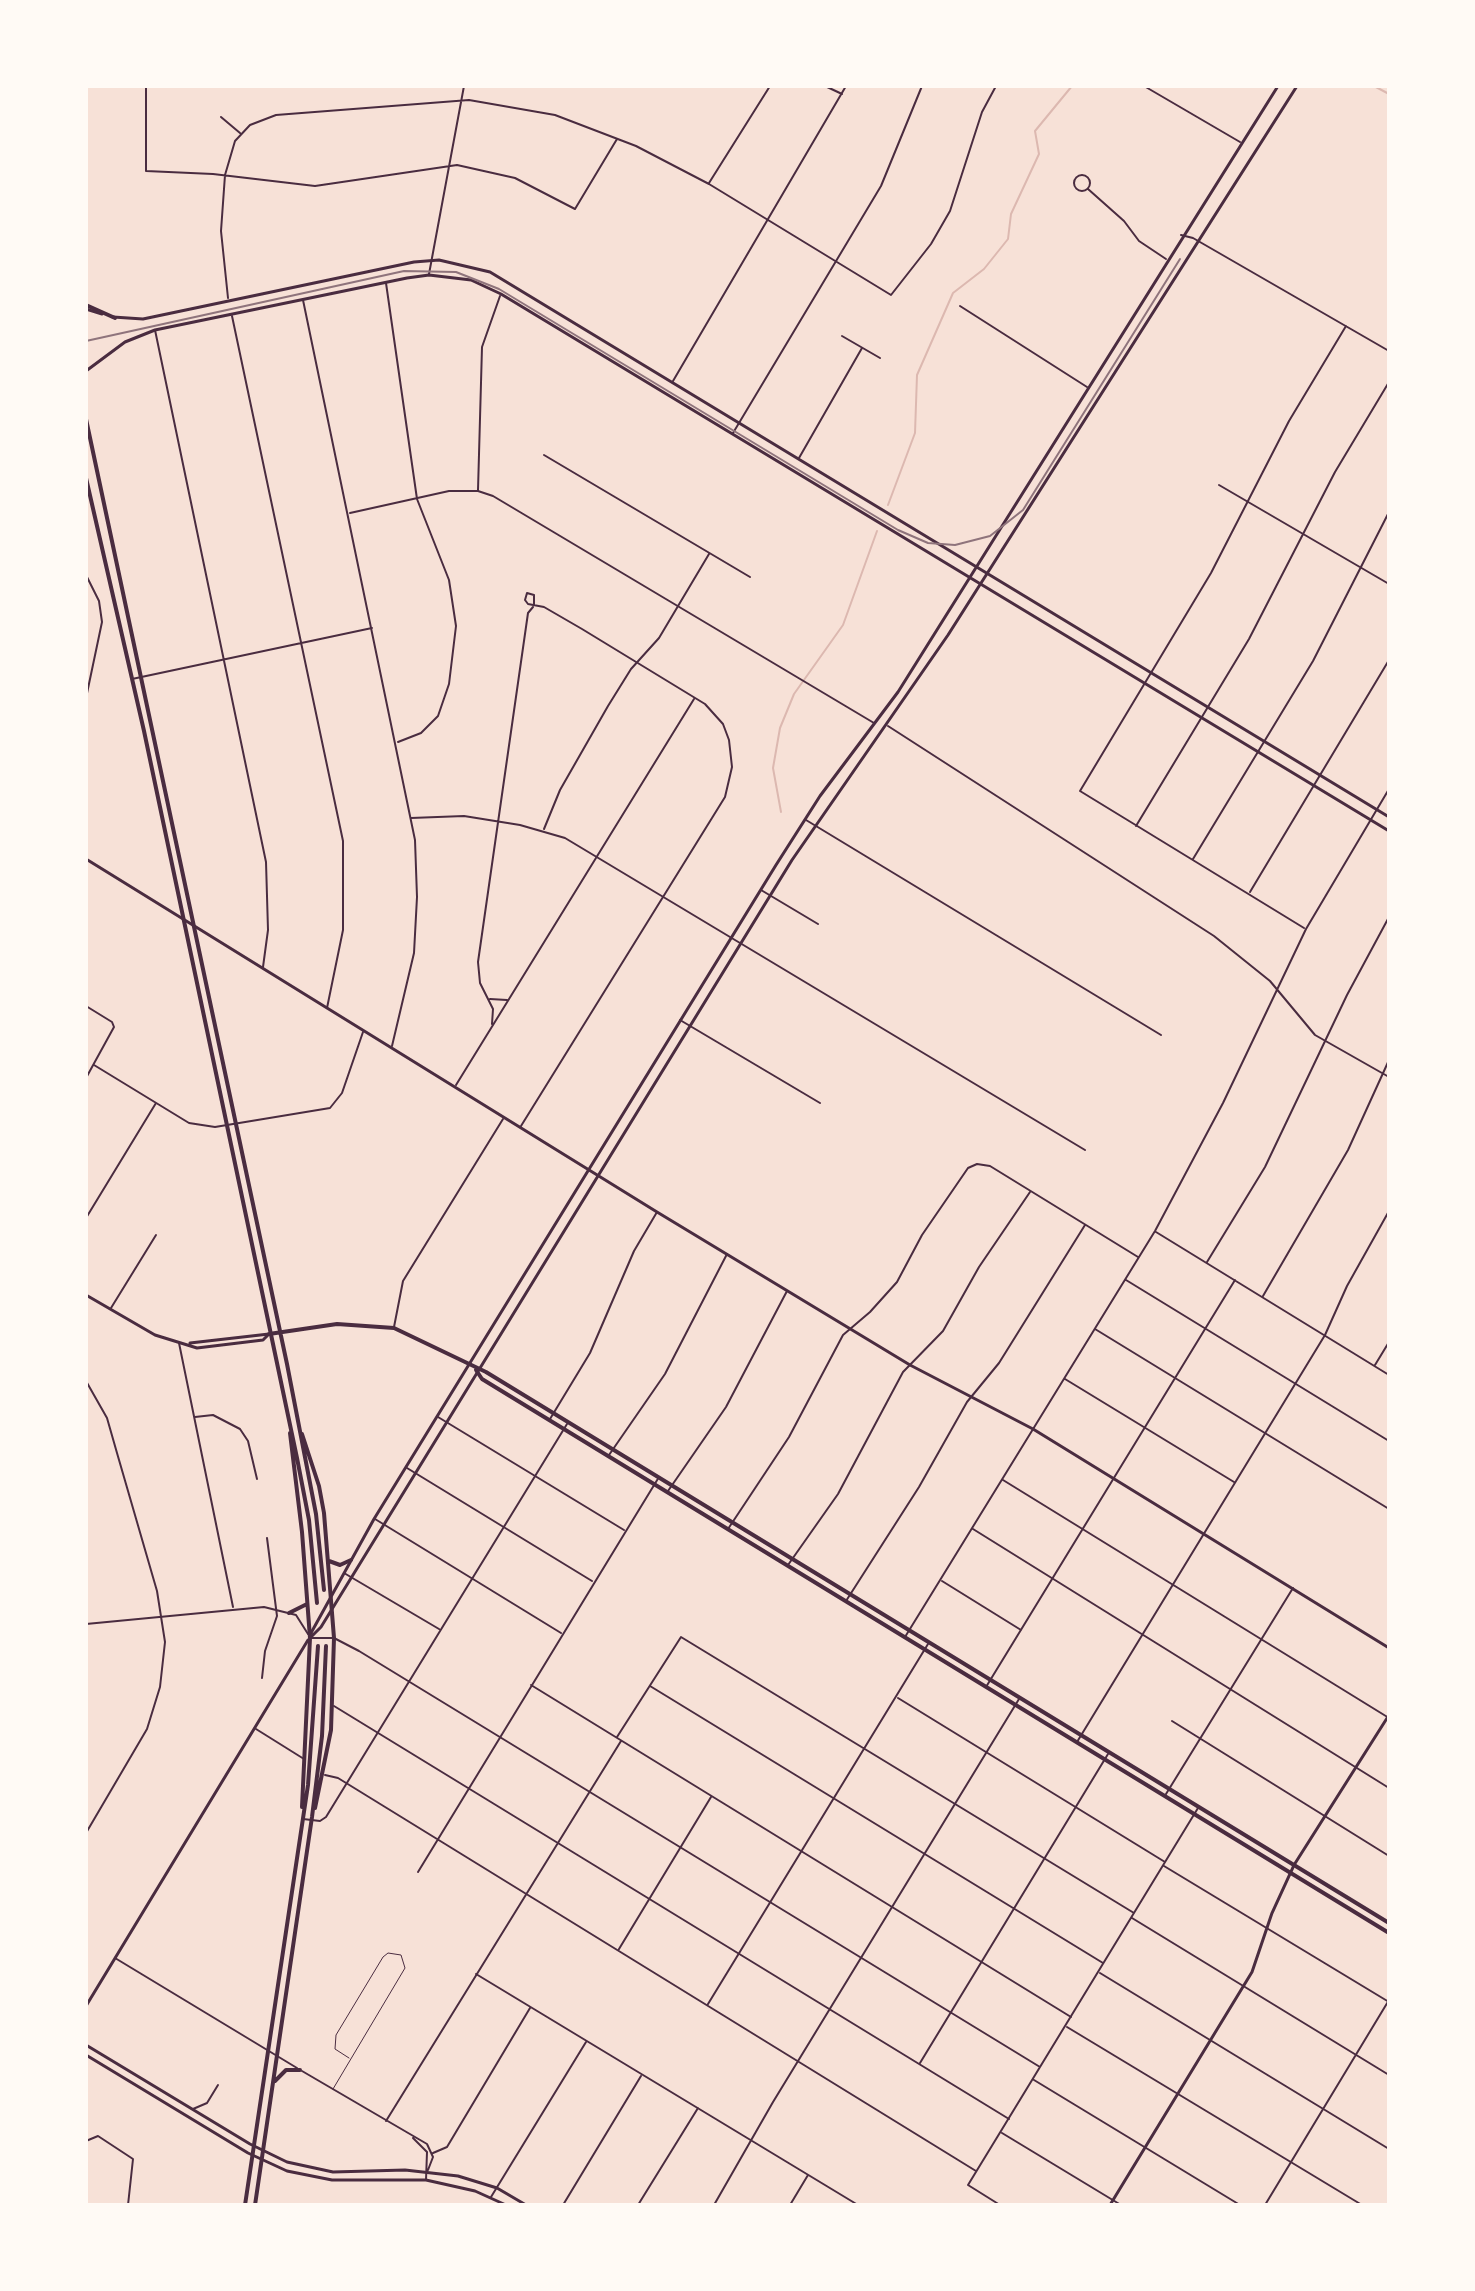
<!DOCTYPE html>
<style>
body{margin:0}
#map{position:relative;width:1475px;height:2291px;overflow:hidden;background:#f7e1d7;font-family:Lato,sans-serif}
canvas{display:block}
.frame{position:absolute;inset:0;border:88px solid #fffaf5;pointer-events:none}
</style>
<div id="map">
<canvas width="1475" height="2291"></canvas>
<div class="frame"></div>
</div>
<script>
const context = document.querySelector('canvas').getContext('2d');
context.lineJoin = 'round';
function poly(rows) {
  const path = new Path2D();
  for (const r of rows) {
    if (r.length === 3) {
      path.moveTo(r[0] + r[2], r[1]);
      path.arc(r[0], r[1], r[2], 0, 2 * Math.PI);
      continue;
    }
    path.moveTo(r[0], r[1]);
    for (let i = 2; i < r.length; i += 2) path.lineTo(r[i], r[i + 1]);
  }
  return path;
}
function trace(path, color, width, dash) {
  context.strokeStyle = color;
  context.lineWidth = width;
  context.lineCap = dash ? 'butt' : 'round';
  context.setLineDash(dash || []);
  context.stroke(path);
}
trace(poly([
 [1374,86,1389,94],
 [888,505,915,433,917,375,953,293,984,269,1008,239,1011,214,1039,154,1035,131,1072,86],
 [781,812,773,768,780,728,794,694,843,625,877,531]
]), '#dcb8b0', 2);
trace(poly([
 [333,2089,405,1968,401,1955,388,1953,383,1957,336,2035,335,2049,349,2058]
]), '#4a2c40', 1);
trace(poly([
 [825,86,842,94],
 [1144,86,1240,142],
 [146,87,146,171,213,174,315,186,457,165,515,178,575,209,617,139],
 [221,117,240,133],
 [1082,183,8],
 [709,183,770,86],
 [1088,189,1124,221,1139,241,1166,259],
 [1181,235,1193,238,1389,351],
 [429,274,464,86],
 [386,283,417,499,449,580,456,626,449,684,438,716,421,733,398,742],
 [228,298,221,231,225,175,235,141,250,125,276,115,469,100,555,115,636,146,709,184,891,295,931,244,950,211,982,112,996,86],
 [303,300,415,840,417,897,414,953,392,1046],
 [960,306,1087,387],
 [232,316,343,841,343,930,327,1008],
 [155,330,266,862,268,930,263,967],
 [842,336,880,358],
 [673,381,846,86],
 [733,433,881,186,922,86],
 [544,455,750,577],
 [799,458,862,348],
 [1219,485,1389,584],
 [478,490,482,347,500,296],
 [350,513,449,491,478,491,493,496,874,723],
 [86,575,99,601,102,622,86,698],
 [527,593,534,595,534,605],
 [132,679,372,628],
 [888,726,1214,936,1270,981,1315,1035,1389,1077],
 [411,818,464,816,520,825,565,838,1085,1150],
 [806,820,1161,1035],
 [1136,826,1249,639,1335,472,1389,382],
 [544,829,560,790,608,706,631,669,659,638,709,554],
 [1193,859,1313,661,1389,512],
 [761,890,818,924],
 [1250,892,1389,660],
 [1304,928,1080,791,1211,573,1289,421,1346,326],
 [490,999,507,1000],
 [86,1006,112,1022,114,1027,86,1078],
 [680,1020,820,1103],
 [492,1024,493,1009,480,983,478,962,528,613,533,607],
 [94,1065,189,1123,215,1127,330,1108,342,1093,363,1032],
 [456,1085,694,699],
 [521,1126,725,797,732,767,729,740,723,724,705,704,582,629,544,607,528,604,525,600,527,593],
 [86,1218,156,1103],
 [1156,1232,1389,1375],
 [1207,1262,1265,1167,1347,995,1389,917],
 [1126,1280,1389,1441],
 [1263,1296,1348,1150,1389,1060],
 [111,1308,156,1235],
 [394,1327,403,1281,503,1119],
 [1095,1329,1389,1509],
 [179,1343,233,1607],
 [1375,1365,1389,1342],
 [1065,1379,1234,1482],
 [86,1381,107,1418,117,1453,157,1591,165,1642,160,1687,147,1729,86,1833],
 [195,1417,213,1415,240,1429,248,1441,257,1479],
 [438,1417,624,1530],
 [550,1419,590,1353,634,1251,657,1212],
 [609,1455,665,1374,727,1254],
 [407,1468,592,1581],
 [1003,1480,1389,1718],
 [668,1491,726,1407,787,1291],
 [375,1519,561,1633],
 [728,1529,789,1437,843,1335,870,1312,897,1282,922,1235,968,1168,977,1164,990,1166,1138,1257],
 [973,1529,1389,1788],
 [788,1565,838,1494,903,1372,943,1331,979,1267,1030,1192],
 [344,1573,439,1629],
 [942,1581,1021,1630],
 [846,1601,919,1487,967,1402,999,1363,1085,1225],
 [86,1624,264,1607,296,1615,308,1634],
 [905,1637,1155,1231,1223,1103,1306,929,1389,789],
 [312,1638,334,1638,359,1651,1040,2067],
 [262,1678,265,1651,277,1616,267,1538],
 [531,1685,1071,2017],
 [650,1686,1103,1963],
 [986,1687,1235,1280],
 [898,1698,1165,1862],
 [334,1706,1009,2119],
 [1172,1721,1389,1856],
 [256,1729,304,1759],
 [617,1737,681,1637,1134,1913],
 [1077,1742,1325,1335,1347,1286,1389,1211],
 [325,1775,338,1778,976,2171],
 [1166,1794,1293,1588],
 [303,1819,320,1821,326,1817,567,1424],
 [1164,1866,1389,2002],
 [418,1872,659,1477],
 [1132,1918,1389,2075],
 [619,1949,711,1797],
 [115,1958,297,2068],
 [1100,1973,1389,2149],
 [476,1974,858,2205],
 [708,2004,928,1644],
 [1067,2027,1362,2205],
 [920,2063,1108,1754],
 [302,2071,427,2144,433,2157,428,2170],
 [1034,2080,1240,2205],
 [193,2109,207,2103,218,2085],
 [386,2121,621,1741],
 [1002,2133,1121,2205],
 [413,2138,427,2152,426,2180],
 [86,2141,98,2136,133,2159,128,2205],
 [433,2153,447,2147,530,2008],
 [491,2197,586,2042],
 [563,2205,641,2076],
 [638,2205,698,2108],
 [714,2205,773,2102,1019,1699],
 [790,2205,808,2175],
 [1000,2205,968,2185,1198,1808],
 [1265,2205,1389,2000]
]), '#4a2c40', 2);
trace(poly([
 [86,859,657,1212,910,1365,1033,1429,1389,1648],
 [86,1295,155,1335,197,1348,263,1340,269,1334],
 [190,1343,269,1334],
 [1110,2205,1252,1972,1272,1913,1294,1865,1389,1715]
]), '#4a2c40', 3);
trace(poly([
 [86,309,102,314],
 [113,317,143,319,414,262,439,260,490,272,1389,817],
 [86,371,125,342,155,330,407,278,429,275,471,280,501,294,1389,831],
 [311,1633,374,1519,776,865,820,796,898,692,1278,86],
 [310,1638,321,1627,792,860,948,635,1297,86],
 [86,2006,308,1640],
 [86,2045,250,2144,287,2162,333,2172,405,2170,458,2176,497,2188,526,2205],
 [86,2055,248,2153,287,2171,332,2180,426,2180,475,2191,506,2205]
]), '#4a2c40', 3);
trace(poly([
 [86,305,115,318],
 [86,419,287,1364,316,1514,324,1590],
 [86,478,144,731,297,1458,309,1520,317,1603],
 [269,1334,337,1324,394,1328,486,1372,1389,1923],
 [476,1370,482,1379,1389,1933],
 [290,1433,302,1532,310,1638,302,1807],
 [302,1434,319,1486,324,1513,334,1638,331,1730,315,1808],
 [329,1561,340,1565,351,1560],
 [289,1613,307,1604],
 [275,2081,286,2070,300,2070],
 [245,2205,308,1785,318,1646],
 [255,2205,312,1817,322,1736,326,1646]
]), '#4a2c40', 4);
trace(poly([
 [86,341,404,271,456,272,499,289,898,530,928,543,955,545,990,536,1023,510,1180,259]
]), '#8f747c', 2);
</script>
